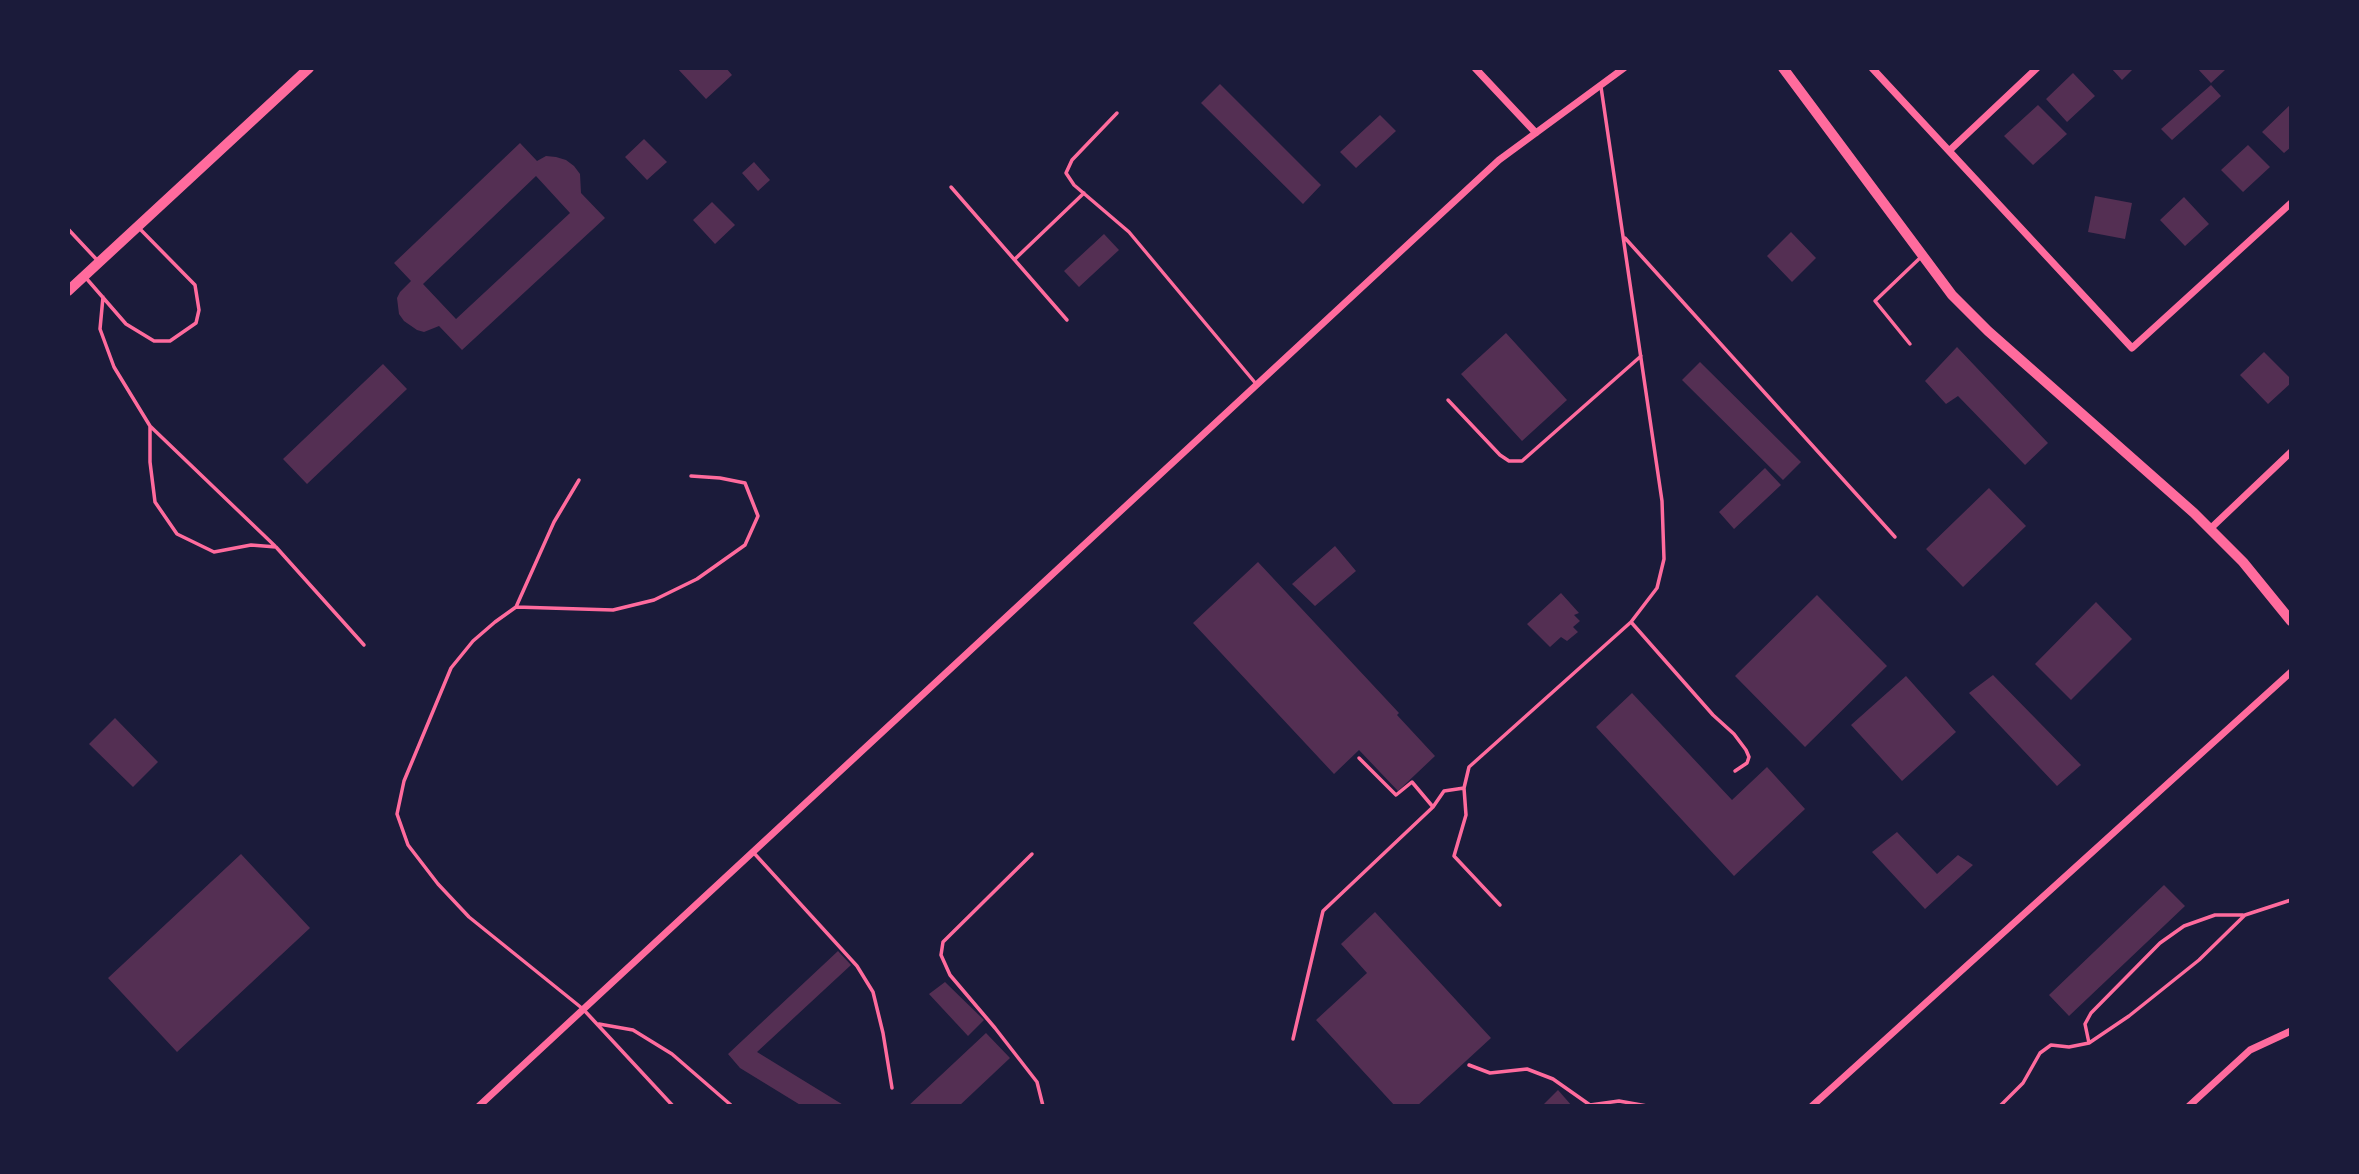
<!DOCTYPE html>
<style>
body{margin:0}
#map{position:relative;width:2359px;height:1174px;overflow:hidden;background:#1b1b3a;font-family:Ubuntu,sans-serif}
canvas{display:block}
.frame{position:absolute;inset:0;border:70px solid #1b1b3a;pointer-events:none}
</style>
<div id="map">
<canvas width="2359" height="1174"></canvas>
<div class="frame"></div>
</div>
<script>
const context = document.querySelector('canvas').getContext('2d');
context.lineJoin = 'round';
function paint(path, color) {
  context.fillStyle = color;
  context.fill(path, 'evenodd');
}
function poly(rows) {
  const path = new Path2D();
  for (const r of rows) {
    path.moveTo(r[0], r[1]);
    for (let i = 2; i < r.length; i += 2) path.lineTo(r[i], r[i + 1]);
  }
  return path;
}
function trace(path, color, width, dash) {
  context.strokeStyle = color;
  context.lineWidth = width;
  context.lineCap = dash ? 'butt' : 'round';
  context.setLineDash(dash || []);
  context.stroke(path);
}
paint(poly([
 [677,68,726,68,732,75,706,99],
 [2111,68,2134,68,2122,80],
 [2197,68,2223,68,2225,70,2211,83],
 [2073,73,2095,96,2067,122,2046,99],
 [1220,84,1321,185,1303,204,1201,103],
 [2211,85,2221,96,2172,140,2161,129],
 [2291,104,2291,147,2284,153,2262,132],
 [2038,105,2067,134,2033,165,2004,136],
 [1380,115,1396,131,1356,168,1340,152],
 [644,139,667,162,647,180,625,157],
 [520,143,537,161,546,156,556,157,566,160,574,166,580,174,581,193,605,218,462,350,439,326,424,332,417,330,404,321,399,314,397,298,400,292,411,281,394,263],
 [536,176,570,213,456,319,423,284],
 [2248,145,2270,167,2243,192,2221,170],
 [754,162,770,180,758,191,742,173],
 [2095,196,2132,203,2125,239,2088,232],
 [2184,197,2209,224,2185,246,2160,220],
 [712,202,735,225,715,244,693,220],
 [1791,232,1816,258,1792,282,1767,256],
 [1104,234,1119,250,1079,287,1064,271],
 [1506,333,1567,400,1522,441,1461,374],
 [1957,347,2048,443,2025,465,1958,396,1946,404,1925,381],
 [2264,352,2291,379,2291,383,2268,404,2240,375],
 [1700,362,1801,462,1783,480,1682,380],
 [383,364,407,389,307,484,283,459],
 [1765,468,1781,485,1734,529,1719,512],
 [1989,488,2026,526,1963,587,1926,549],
 [1335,546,1356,571,1315,606,1292,584],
 [1258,562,1399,713,1397,715,1435,756,1398,791,1359,750,1334,774,1193,623],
 [1561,593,1579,613,1574,615,1580,621,1573,627,1578,632,1567,641,1561,637,1550,647,1527,624],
 [1817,595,1887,666,1805,747,1735,676],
 [2096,602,2132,639,2071,700,2035,664],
 [1993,675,2081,765,2057,786,1969,693],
 [1906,676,1956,732,1902,781,1851,725],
 [1632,693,1732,800,1767,767,1805,809,1734,876,1596,727],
 [115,718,158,762,133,787,89,744],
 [1897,832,1937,874,1958,855,1973,865,1925,909,1872,852],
 [241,854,310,928,177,1052,108,978],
 [2164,885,2185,906,2069,1016,2049,995],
 [1375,912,1491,1038,1417,1106,1395,1106,1316,1020,1367,973,1341,944],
 [838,951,851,965,757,1052,845,1106,802,1106,740,1068,728,1054],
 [945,982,984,1020,968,1036,929,994],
 [986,1033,1010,1058,959,1106,908,1106],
 [1558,1090,1572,1106,1542,1106]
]), '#542f53');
trace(poly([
 [1117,113,1072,160,1066,173,1074,185,1129,232,1257,385],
 [951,187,1067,320],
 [68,229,98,261],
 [1625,238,1895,537],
 [1015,259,1084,193],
 [86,278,126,324,154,341,170,341,196,323,199,310,195,285,138,227],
 [103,297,100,329,114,367,150,426,150,462,155,502,177,534,214,552,251,545,276,547,364,645],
 [1910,344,1875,301,1921,257],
 [1448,400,1500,455,1509,461,1522,461,1641,356],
 [150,426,275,546],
 [516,607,554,522,579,480],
 [1631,622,1713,715,1734,734,1746,750,1749,757,1747,763,1735,771],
 [1359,758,1396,795,1412,782,1433,807],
 [1464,788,1466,815,1454,856,1500,905],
 [753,852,857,966,873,992,883,1033,892,1088],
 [1032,854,943,942,941,955,950,975,995,1028,1037,1082,1043,1106],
 [599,1024,633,1030,672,1054,732,1106],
 [1293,1039,1323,911,1433,807,1444,791,1464,788,1469,767,1631,622,1657,588,1664,559,1662,501,1601,87],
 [2089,1043,2085,1024,2091,1013,2160,943,2184,926,2215,915,2243,915],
 [1469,1065,1490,1073,1527,1069,1553,1079,1590,1105,1619,1101,1647,1106],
 [673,1106,583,1009,469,917,438,884,408,845,397,814,404,781,451,668,473,641,495,622,516,607,613,610,654,600,697,579,745,545,758,516,745,483,720,478,691,476],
 [2000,1106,2023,1083,2040,1053,2051,1045,2069,1047,2089,1043,2129,1016,2199,960,2245,915,2291,900]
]), '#ff6b9d', 3.5);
trace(poly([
 [1475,68,1536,133],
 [1872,68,2132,348,2291,203],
 [1949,151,2037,68],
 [2210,529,2291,452],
 [479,1106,1499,160,1624,68],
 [1812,1106,2291,672],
 [2189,1106,2250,1050,2291,1031]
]), '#ff6b9d', 7);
trace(poly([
 [1783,68,1952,295,1988,331,2194,513,2243,562,2291,621],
 [68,291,309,68]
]), '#ff6b9d', 10);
</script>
